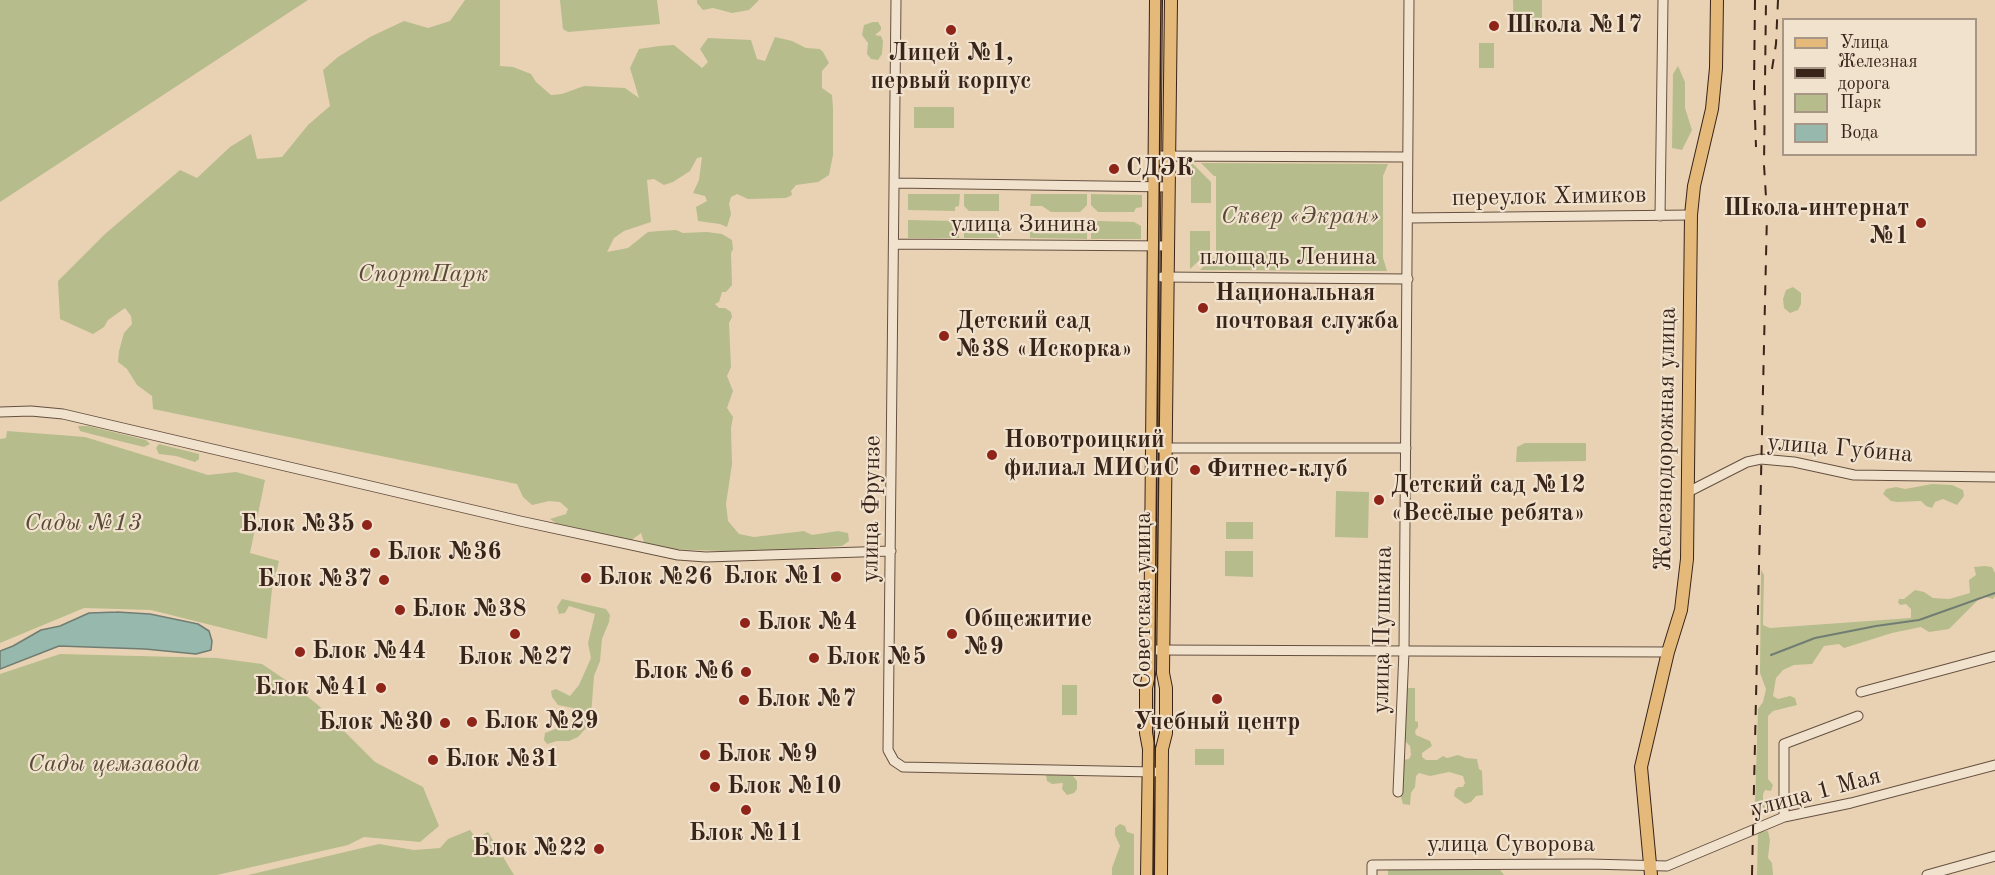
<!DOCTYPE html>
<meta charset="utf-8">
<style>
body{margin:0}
#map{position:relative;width:1995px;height:875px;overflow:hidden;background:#e9d2b3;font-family:"Old Standard TT",serif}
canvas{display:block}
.legend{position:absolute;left:1782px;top:18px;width:195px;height:138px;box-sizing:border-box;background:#f1e2ce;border:2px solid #a79686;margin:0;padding:8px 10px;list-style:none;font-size:18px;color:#39241a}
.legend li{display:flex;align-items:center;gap:12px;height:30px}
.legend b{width:30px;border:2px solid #a79686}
</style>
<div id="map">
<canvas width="1995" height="875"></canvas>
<ul class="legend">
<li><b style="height:8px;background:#e4b97a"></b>Улица</li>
<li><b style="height:8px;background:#39241a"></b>Железная дорога</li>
<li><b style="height:16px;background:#b6bc8c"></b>Парк</li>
<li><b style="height:16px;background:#97b8ac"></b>Вода</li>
</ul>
</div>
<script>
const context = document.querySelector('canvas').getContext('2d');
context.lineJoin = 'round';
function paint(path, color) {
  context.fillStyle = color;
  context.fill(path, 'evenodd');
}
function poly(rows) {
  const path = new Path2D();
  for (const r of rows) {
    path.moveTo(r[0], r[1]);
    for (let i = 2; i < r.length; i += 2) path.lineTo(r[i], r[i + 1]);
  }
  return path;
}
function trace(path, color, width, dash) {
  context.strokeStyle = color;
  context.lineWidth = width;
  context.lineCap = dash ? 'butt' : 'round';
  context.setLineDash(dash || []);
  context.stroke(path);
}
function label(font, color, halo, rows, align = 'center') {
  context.font = font + ' "Old Standard TT",serif';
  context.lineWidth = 4.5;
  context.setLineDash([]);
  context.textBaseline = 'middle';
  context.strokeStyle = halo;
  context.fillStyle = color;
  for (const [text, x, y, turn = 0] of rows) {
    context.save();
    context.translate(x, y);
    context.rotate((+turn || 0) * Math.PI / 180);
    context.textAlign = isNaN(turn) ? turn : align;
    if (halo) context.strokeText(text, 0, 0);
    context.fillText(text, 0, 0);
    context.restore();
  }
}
paint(poly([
 [0,0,308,0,0,202],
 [465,0,500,0,500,66,513,67,531,74,536,82,551,95,562,94,584,86,625,88,639,98,630,68,639,49,659,46,674,45,702,68,708,62,700,49,708,38,751,40,757,59,765,61,775,37,792,41,806,48,820,49,823,52,829,63,822,71,822,88,832,95,833,108,833,155,829,175,818,182,796,185,791,191,792,195,786,198,748,199,737,194,731,197,729,204,731,214,727,227,720,224,698,221,696,207,707,201,705,196,693,193,699,180,702,157,697,158,690,171,673,182,664,185,654,179,647,180,651,222,624,231,614,238,607,252,628,248,648,232,659,231,676,230,683,233,707,232,722,234,732,240,733,249,731,253,732,285,726,292,722,292,719,302,715,304,719,308,725,308,731,312,732,317,729,323,731,367,727,376,733,391,727,408,733,417,731,428,732,464,726,504,728,521,739,534,754,537,804,531,812,535,838,531,848,533,849,541,842,546,749,552,667,549,653,546,644,542,641,533,629,542,621,538,557,524,550,519,566,514,568,509,560,502,549,501,532,505,523,497,517,484,153,409,152,396,137,385,127,369,118,362,119,351,124,333,132,324,131,316,125,308,108,320,104,327,93,334,60,319,58,281,105,234,180,170,197,178,230,147,251,134,257,159,282,157,308,125,330,106,323,70,338,57,370,37,404,21,428,28,450,21],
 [560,0,657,0,660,24,568,32,563,29],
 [697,0,759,0,749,10,732,13,713,8,703,10,697,3],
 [1513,0,1542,0,1542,34,1514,34],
 [873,22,878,22,881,27,881,30,875,35,881,36,883,41,882,54,878,60,871,59,867,54,868,43,862,35,864,25],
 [1479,43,1494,43,1494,68,1479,68],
 [1678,66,1685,82,1685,108,1692,130,1682,150,1672,148,1673,74],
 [914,107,954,107,954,128,914,128],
 [1191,162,1211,182,1211,203,1191,203],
 [1201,163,1388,164,1383,176,1383,258,1387,271,1200,270,1212,258,1216,257,1216,176,1214,176],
 [908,194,960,194,959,206,955,207,955,211,908,210],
 [964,194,999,194,999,211,969,211,964,206],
 [1031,194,1087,194,1087,205,1080,212,1051,212,1042,206,1030,206],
 [1091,194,1142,195,1142,207,1136,208,1134,212,1098,212,1091,205],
 [908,220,954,221,959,226,959,238,908,238],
 [969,221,999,221,999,238,964,238,964,226],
 [1051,221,1080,221,1087,228,1087,239,1030,238,1030,227,1042,228],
 [1098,221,1134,222,1141,226,1141,239,1091,239,1091,228],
 [1190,231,1210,231,1210,250,1190,269],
 [1793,287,1801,293,1801,304,1798,310,1790,313,1784,308,1783,299,1786,290],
 [78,426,88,426,146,440,150,444,144,447,95,435,80,431],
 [7,431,85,437,208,475,236,472,265,480,250,553,279,561,272,589,267,639,151,610,84,608,0,643,0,439,6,438],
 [1525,443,1586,443,1586,461,1516,462,1517,447],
 [159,444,199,454,199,459,195,462,176,456,159,454,156,448],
 [1932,484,1952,485,1963,490,1964,496,1957,505,1943,499,1935,502,1932,508,1926,506,1921,501,1897,502,1891,501,1883,494,1886,489,1896,487,1905,489],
 [1336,491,1369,492,1368,538,1335,537],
 [1226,522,1253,522,1253,539,1226,539],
 [1225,551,1253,551,1253,577,1225,576],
 [1985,566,1992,567,1995,573,1995,596,1993,599,1982,596,1949,629,1929,632,1921,627,1892,633,1844,648,1839,644,1824,646,1812,664,1794,665,1783,670,1776,678,1773,696,1778,699,1790,696,1795,698,1797,705,1773,711,1768,716,1768,779,1773,785,1771,791,1765,790,1763,794,1763,800,1769,803,1768,811,1755,805,1758,709,1763,702,1766,689,1760,673,1761,570,1764,575,1763,625,1770,628,1911,618,1911,609,1906,604,1900,605,1898,602,1899,599,1904,599,1915,590,1924,592,1933,598,1949,599,1970,593,1969,580,1976,575,1974,567],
 [562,599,606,609,610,615,609,622,602,639,600,661,594,676,591,716,587,727,578,737,569,741,557,741,547,744,544,740,545,733,558,728,563,729,572,724,577,717,573,708,558,705,552,697,551,691,556,689,570,696,579,685,591,658,588,643,595,614,569,606,565,613,559,614,557,607],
 [60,654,217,658,262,664,293,685,318,705,375,762,423,787,439,826,420,842,364,837,348,845,217,875,0,875,0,674],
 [1062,685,1077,685,1077,715,1062,715],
 [1405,688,1415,688,1415,721,1418,722,1418,727,1415,731,1416,735,1430,741,1432,746,1422,753,1422,757,1426,760,1437,760,1443,756,1447,758,1458,755,1466,758,1477,759,1479,769,1482,771,1483,795,1476,796,1471,802,1465,804,1454,796,1455,790,1458,787,1463,787,1465,783,1463,776,1449,772,1430,776,1419,773,1416,776,1415,787,1411,793,1410,805,1403,804,1401,797,1403,760,1409,759,1411,755,1410,746,1404,740],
 [1195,749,1224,749,1224,765,1195,765],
 [1046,775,1073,776,1077,781,1077,789,1074,793,1067,795,1062,789,1063,783,1052,784,1047,781],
 [1120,824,1125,826,1127,832,1134,834,1134,875,1112,875,1112,868,1120,846,1115,835,1115,828],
 [470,830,476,838,488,832,514,875,248,875,379,844,414,850,440,848,448,839],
 [1768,831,1770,840,1768,858,1772,863,1773,875,1757,875,1758,832],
 [1388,870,1500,870,1504,875,1388,875]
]), '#b6bc8c');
const water = poly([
 [117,612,150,614,198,624,209,631,212,641,211,650,196,654,145,649,59,646,0,669,0,651,13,646,41,630,60,626,89,613,117,612]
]);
paint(water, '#97b8ac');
trace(water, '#717d72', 1.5);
trace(poly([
 [1771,655,1815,638,1876,626,1919,620,1995,593]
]), '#717d72', 2);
const minor = poly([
 [896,0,888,750,894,761,903,767,1154,772],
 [1154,156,1407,157],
 [895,183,1169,187],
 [1660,216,1663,0],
 [1408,218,1691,215],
 [894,244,1168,246],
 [1162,277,1408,279],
 [0,412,31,411,63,414,520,521,678,555,706,557,891,551],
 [1159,448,1406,448],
 [1688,492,1747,462,1761,459,1794,462,1854,475,1995,477],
 [1157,650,1668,652],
 [1861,692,1995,656],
 [1398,792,1404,651,1409,0],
 [1784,817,1784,744,1858,716],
 [1372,875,1372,865,1589,864,1667,866,1784,817,1851,803,1995,765],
 [1927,875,1995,856]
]);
const major = poly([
 [1147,875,1149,749,1146,733,1146,688,1150,669,1156,0],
 [1161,875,1162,749,1166,733,1166,688,1163,673,1171,0],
 [1651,875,1641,767,1668,652,1681,610,1687,559,1691,215,1694,186,1712,109,1716,68,1717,0]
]);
trace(minor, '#655040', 11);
trace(major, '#39241a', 14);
trace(minor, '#f1e2ce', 9);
trace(major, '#e4b97a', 12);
trace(poly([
 [1153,875,1161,0]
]), '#39241a', 1.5);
trace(poly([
 [1755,0,1754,88,1756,147],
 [1772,69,1776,44,1778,0],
 [1752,875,1767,213,1764,165,1766,0]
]), '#39241a', 2, [10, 10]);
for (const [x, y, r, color] of [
 [1494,26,6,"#8f2418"],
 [951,30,6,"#8f2418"],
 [1114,169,6,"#8f2418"],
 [1921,223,6,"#8f2418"],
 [1203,308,6,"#8f2418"],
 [944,336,6,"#8f2418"],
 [992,455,6,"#8f2418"],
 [1195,470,6,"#8f2418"],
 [1379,500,6,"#8f2418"],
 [367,525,6,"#8f2418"],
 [375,553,6,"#8f2418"],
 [836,577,6,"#8f2418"],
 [586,578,6,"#8f2418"],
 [384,580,6,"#8f2418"],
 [400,610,6,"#8f2418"],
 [745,623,6,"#8f2418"],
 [515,634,6,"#8f2418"],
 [952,634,6,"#8f2418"],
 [300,652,6,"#8f2418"],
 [814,658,6,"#8f2418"],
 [746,672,6,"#8f2418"],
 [381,688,6,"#8f2418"],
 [1217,699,6,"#8f2418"],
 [744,700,6,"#8f2418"],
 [472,722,6,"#8f2418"],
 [445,723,6,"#8f2418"],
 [705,755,6,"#8f2418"],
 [433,760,6,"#8f2418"],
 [715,787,6,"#8f2418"],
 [746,810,6,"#8f2418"],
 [599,849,6,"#8f2418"]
]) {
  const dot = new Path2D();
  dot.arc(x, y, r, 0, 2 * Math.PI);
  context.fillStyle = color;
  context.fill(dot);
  trace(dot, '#f1e2ce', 2);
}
label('bold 24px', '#39241a', '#f1e2ce', [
 ["Школа №17",1506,26],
 ["Лицей №1,",951,54,"center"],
 ["первый корпус",951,82,"center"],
 ["СДЭК",1126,169],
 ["Школа-интернат",1909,209,"right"],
 ["№1",1909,237,"right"],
 ["Национальная",1215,294],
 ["почтовая служба",1215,322],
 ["Детский сад",956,322],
 ["№38 «Искорка»",956,350],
 ["Новотроицкий",1004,441],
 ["филиал МИСиС",1004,469],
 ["Фитнес-клуб",1207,470],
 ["Детский сад №12",1391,486],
 ["«Весёлые ребята»",1391,514],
 ["Блок №35",355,525,"right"],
 ["Блок №36",387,553],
 ["Блок №1",824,577,"right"],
 ["Блок №26",598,578],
 ["Блок №37",372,580,"right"],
 ["Блок №38",412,610],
 ["Общежитие",964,620],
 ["№9",964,648],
 ["Блок №4",757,623],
 ["Блок №44",312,652],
 ["Блок №27",515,658,"center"],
 ["Блок №5",826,658],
 ["Блок №6",734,672,"right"],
 ["Блок №41",369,688,"right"],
 ["Блок №7",756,700],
 ["Блок №29",484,722],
 ["Блок №30",433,723,"right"],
 ["Учебный центр",1217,723,"center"],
 ["Блок №9",717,755],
 ["Блок №31",445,760],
 ["Блок №10",727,787],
 ["Блок №11",746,834,"center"],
 ["Блок №22",587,849,"right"]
], 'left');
label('24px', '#39241a', '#f1e2ce', [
 ["переулок Химиков",1549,197,-1],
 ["улица Зинина",1024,225],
 ["площадь Ленина",1288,258],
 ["Железнодорожная улица",1666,439,-89],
 ["улица Губина",1840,449,5],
 ["улица Фрунзе",872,509,-89],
 ["Советская улица",1144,600,-90],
 ["улица Пушкина",1383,630,-89],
 ["улица 1 Мая",1816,793,-15],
 ["улица Суворова",1511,845]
]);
label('italic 24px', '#584a36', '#f1e2ce', [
 ["Сквер «Экран»",1300,217],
 ["СпортПарк",423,275],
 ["Сады №13",83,524],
 ["Сады цемзавода",114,765]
]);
</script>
